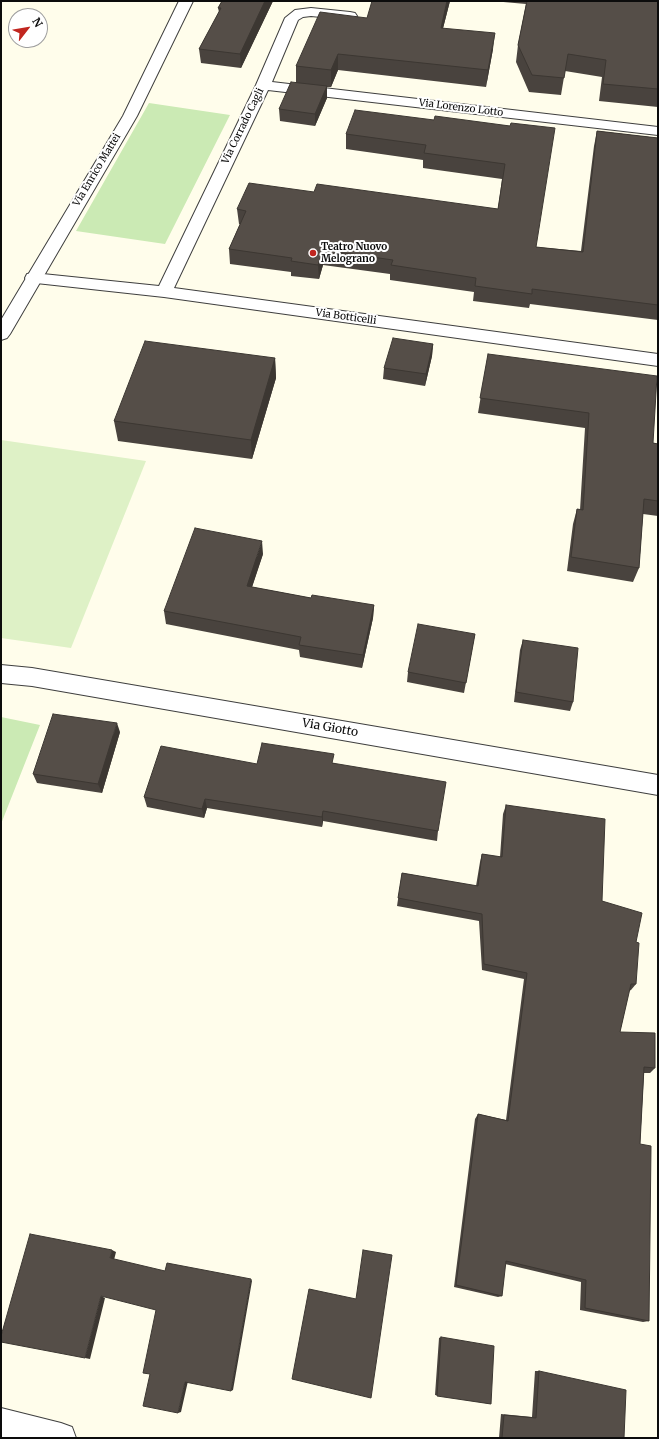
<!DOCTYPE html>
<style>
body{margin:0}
#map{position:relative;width:659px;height:1439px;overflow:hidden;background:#fffdeb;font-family:Merriweather,serif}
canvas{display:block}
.frame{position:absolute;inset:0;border:2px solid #0c0c0c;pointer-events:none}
.north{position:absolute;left:8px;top:8px;width:40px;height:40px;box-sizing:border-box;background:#fff;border:1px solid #9e9e9e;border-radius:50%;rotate:59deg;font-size:11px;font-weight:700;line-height:16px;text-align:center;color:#0c0c0c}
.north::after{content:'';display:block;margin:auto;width:14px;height:18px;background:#c1261f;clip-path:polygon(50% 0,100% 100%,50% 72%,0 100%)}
</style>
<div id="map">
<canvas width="659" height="1439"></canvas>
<div class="frame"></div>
<div class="north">N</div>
</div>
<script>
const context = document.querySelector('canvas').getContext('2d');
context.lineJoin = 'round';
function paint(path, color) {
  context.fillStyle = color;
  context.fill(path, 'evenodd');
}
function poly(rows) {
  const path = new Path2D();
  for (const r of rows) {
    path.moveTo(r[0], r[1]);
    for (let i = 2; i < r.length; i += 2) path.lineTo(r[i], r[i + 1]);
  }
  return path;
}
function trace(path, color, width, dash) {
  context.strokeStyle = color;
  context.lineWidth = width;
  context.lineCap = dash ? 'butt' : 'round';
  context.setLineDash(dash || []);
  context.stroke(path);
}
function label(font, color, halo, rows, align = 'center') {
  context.font = font + ' Merriweather,serif';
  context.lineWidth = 4;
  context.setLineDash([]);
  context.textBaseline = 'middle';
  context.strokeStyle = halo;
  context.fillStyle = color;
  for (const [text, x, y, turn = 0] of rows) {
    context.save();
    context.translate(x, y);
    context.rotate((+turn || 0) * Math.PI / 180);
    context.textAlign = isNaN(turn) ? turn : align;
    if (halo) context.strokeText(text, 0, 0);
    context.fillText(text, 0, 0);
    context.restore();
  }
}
paint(poly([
 [149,103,230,115,165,244,76,231],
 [1,717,40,725,1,824]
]), '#cbeab4');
paint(poly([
 [1,440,146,461,71,648,1,638]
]), '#def1c6');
const minor = poly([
 [311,8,350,12,355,13,357,16,355,19,350,20,311,16,303,17,298,20,272,82,658,127,658,135,268,90,174,288,658,354,658,366,164,297,27,282,25,278,27,274,33,273,159,286,256,85,285,18,295,10,311,8],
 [1,665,32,668,658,775,658,795,32,686,1,683,1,665],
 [1,1408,61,1423,72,1427,76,1438,1,1438,1,1408]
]);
const tertiary = poly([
 [179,1,193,1,137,116,10,334,7,338,1,340,1,320,123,116,179,1]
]);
trace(minor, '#3f3f3f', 2);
trace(tertiary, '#3f3f3f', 2);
paint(minor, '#fff');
paint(tertiary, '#fff');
paint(poly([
 [222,1,273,1,241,68,201,63,199,49,219,12,218,8],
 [450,1,443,28,493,49,486,87,338,70,331,87,327,87,327,98,315,126,280,121,279,109,296,83,296,66,367,18],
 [492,1,658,1,658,107,599,101,602,77,565,71,561,95,529,92,516,62,518,45,526,4],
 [434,120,510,126,536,247,581,251,594,146,597,131,658,138,658,320,530,304,529,308,473,301,474,292,390,280,390,274,323,265,319,279,291,276,291,272,230,264,229,249,240,224,239,224,237,209,314,192,498,209,502,179,423,168,423,160,346,149,346,134],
 [433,344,432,356,425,386,383,379,384,368],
 [488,354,653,443,658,444,658,516,643,514,639,568,633,582,567,571,573,524,577,509,580,510,585,428,478,413],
 [275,358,276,378,252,459,118,441,114,421],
 [263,554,252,587,311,598,374,605,373,618,362,668,300,657,299,650,166,624,164,611],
 [475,634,464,693,407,682,408,672],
 [523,640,573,702,570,711,514,702,520,650],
 [120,732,102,793,37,783,33,774],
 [334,763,438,831,437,841,323,821,322,827,207,808,204,818,147,807,144,797,257,764],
 [506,805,602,901,636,942,636,984,631,990,629,991,620,1032,655,1068,650,1073,644,1073,640,1144,649,1321,643,1322,580,1310,581,1282,505,1264,502,1296,498,1297,454,1287,475,1119,478,1114,506,1120,524,979,482,970,479,921,397,906,402,873,476,886,480,862,482,854,500,857,503,814],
 [441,1337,491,1404,435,1395,439,1338],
 [535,1371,539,1371,624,1438,499,1438,501,1414,532,1417]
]), '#49433e');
paint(poly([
 [265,1,273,1,241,68,240,54],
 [447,1,450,1,439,44,441,28],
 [495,33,493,49,486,87,488,70],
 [338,54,338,70,331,87,331,70],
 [327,86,327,98,315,126,315,114],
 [323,250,323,265,319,279,318,265],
 [433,344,432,356,425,386,426,374],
 [275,358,276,378,252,459,251,440],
 [262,541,263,554,248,599,247,586],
 [374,605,373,618,362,668,363,655],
 [117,723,120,732,102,793,98,784],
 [205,799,207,808,204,818,202,809],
 [323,811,323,821,322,827,322,817],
 [112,1250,116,1252,114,1260,110,1258],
 [251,1279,252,1281,233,1390,231,1391],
 [101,1296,105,1298,90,1359,85,1358],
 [188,1381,181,1412,178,1413,185,1382]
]), '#3c3732');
const building = poly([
 [222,1,265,1,240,54,199,49,221,8,218,8,222,1],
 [372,1,447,1,441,28,495,33,488,70,338,54,331,70,296,66,320,12,367,18,372,1],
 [527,1,658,1,658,89,603,84,606,60,568,54,564,78,532,75,518,45,527,1],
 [291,82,327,86,315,114,279,109,291,82],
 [355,110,434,120,435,116,510,126,511,123,555,128,536,247,583,252,597,131,658,138,658,305,532,289,532,294,475,286,476,278,391,265,393,260,323,250,318,265,291,261,292,258,229,249,246,211,237,209,249,183,314,192,317,184,498,209,505,164,424,153,426,145,346,134,355,110],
 [393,338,433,344,426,374,384,368,393,338],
 [145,341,275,358,251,440,114,421,145,341],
 [488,354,657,376,653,443,658,444,658,501,644,499,639,568,571,557,577,509,583,510,589,413,480,398,488,354],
 [195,528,262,541,247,586,311,598,312,595,374,605,363,655,299,645,301,637,164,611,195,528],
 [418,624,475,634,466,683,408,672,418,624],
 [523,640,578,648,573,702,516,692,523,640],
 [53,714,117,723,98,784,33,774,53,714],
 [262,743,334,754,332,763,446,782,438,831,323,811,322,817,205,799,202,809,144,797,161,746,257,764,262,743],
 [506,805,605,819,602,901,642,913,636,942,639,943,636,984,631,984,620,1032,655,1033,655,1068,644,1067,640,1144,651,1146,649,1321,585,1308,586,1280,506,1261,502,1296,456,1285,478,1114,508,1121,527,973,484,964,482,914,398,898,402,873,478,886,482,854,502,857,506,805],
 [30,1234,112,1250,110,1258,165,1271,167,1263,251,1279,231,1391,185,1382,178,1413,143,1406,150,1374,143,1373,156,1310,101,1296,85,1358,1,1342,1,1336,30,1234],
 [363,1250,392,1255,371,1398,292,1379,309,1289,356,1299,363,1250],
 [441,1337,494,1346,491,1404,437,1396,441,1337],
 [539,1371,626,1390,624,1438,502,1438,504,1415,536,1418,539,1371]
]);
paint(building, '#554e48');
trace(building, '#3c3732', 1);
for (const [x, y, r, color] of [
 [313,253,4,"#c1261f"]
]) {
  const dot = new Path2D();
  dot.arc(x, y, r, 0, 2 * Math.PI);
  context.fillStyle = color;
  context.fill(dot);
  trace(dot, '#fff', 1.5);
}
label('10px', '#0c0c0c', '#fff', [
 ["Via Lorenzo Lotto",461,108,7],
 ["Via Corrado Cagli",243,126,-64],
 ["Via Enrico Mattei",97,170,-59],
 ["Via Botticelli",346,317,8]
]);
label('bold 10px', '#0c0c0c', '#fff', [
 ["Teatro Nuovo",321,247],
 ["Melograno",321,259]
], 'left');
label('12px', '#0c0c0c', '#fff', [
 ["Via Giotto",330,728,10]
]);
</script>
